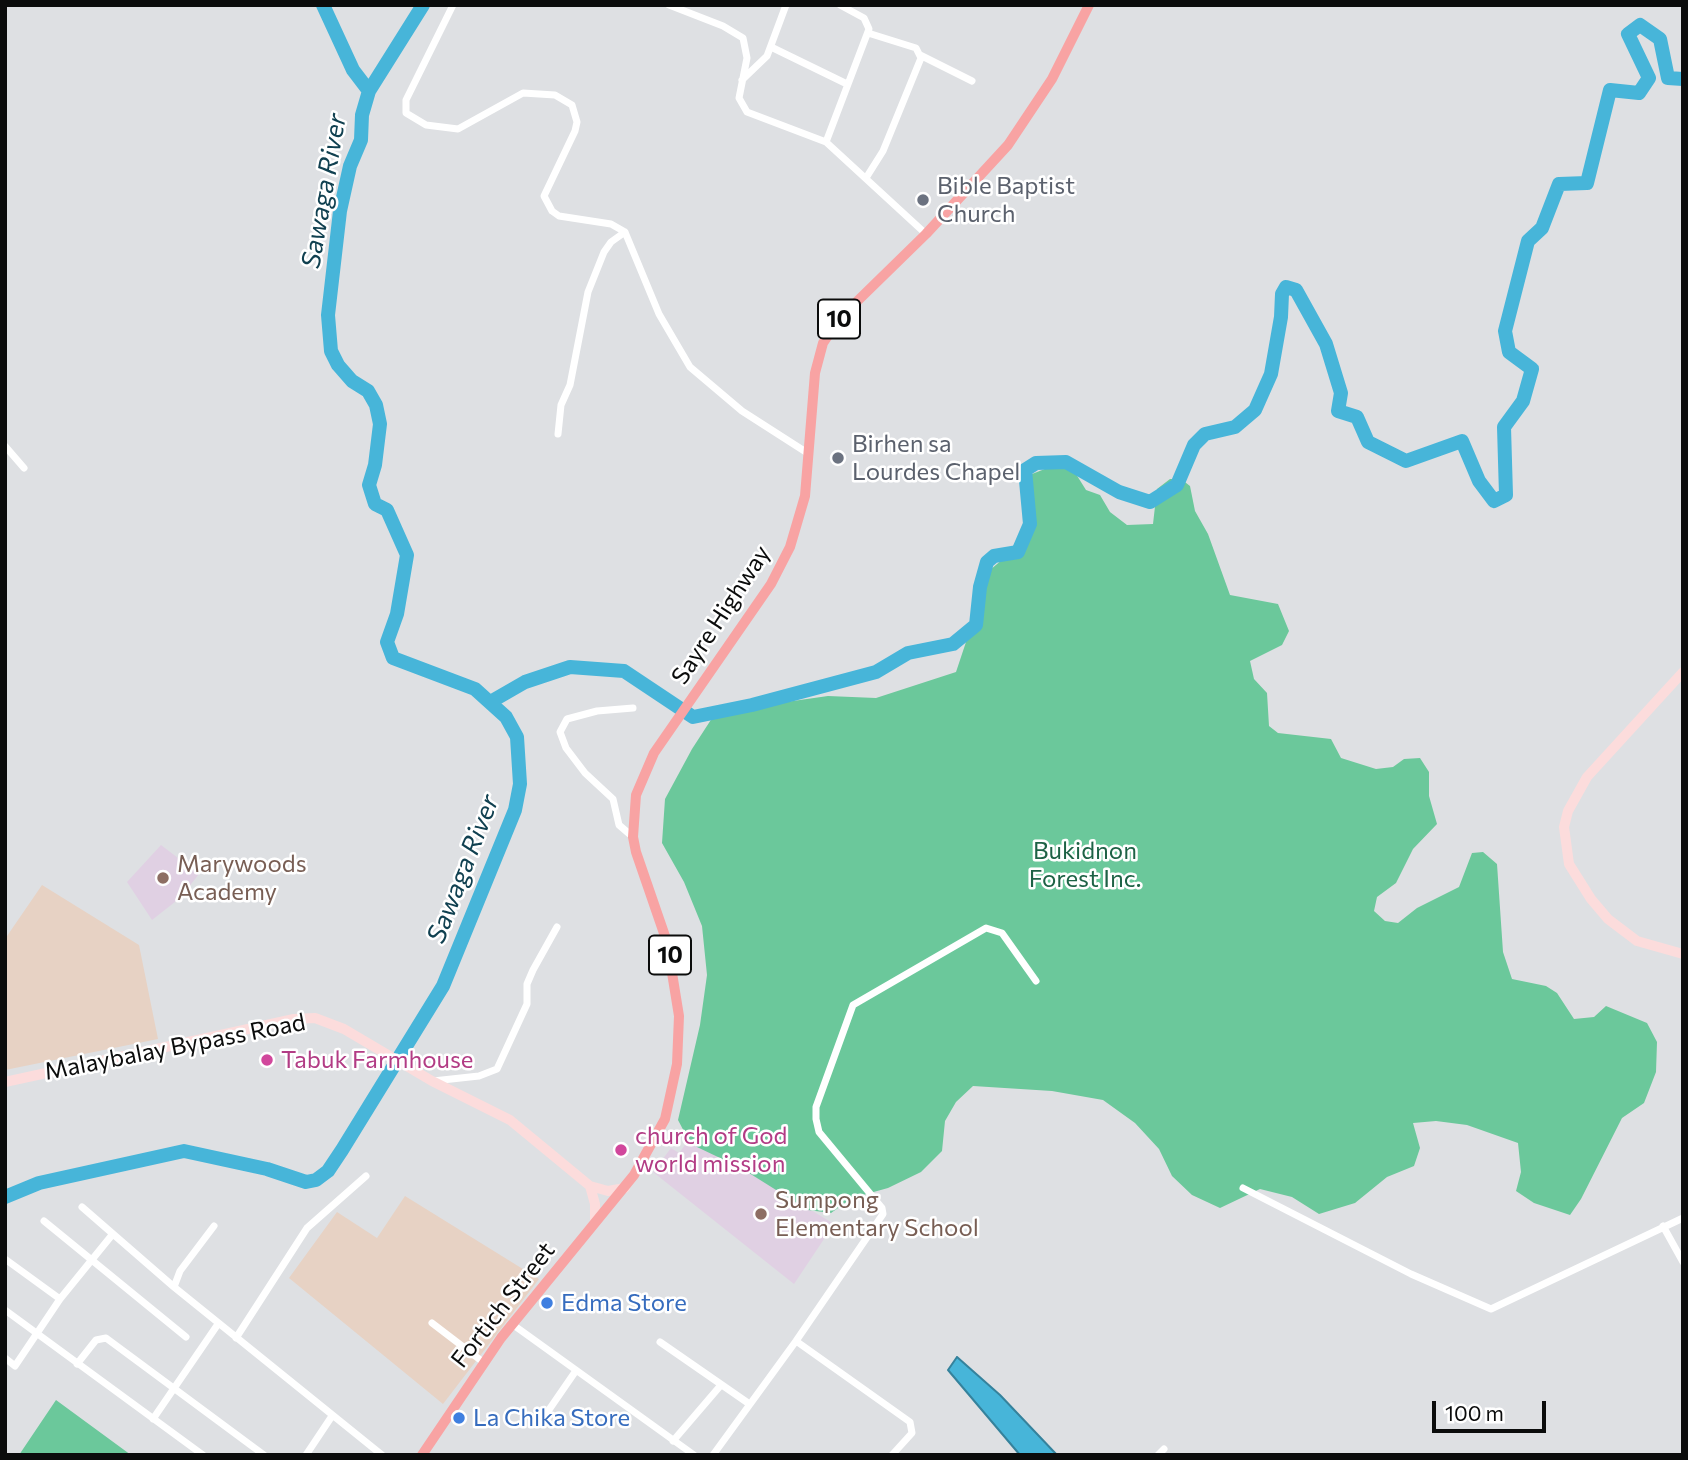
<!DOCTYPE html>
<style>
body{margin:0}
#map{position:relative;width:1688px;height:1460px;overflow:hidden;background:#dee0e3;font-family:Commissioner,sans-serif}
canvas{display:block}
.frame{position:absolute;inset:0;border:7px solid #0b0c0c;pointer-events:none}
.scale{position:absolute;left:1432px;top:1401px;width:114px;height:32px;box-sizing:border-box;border:4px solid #0b0c0c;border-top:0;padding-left:9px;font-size:21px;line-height:24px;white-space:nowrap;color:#0b0c0c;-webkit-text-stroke:5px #fff;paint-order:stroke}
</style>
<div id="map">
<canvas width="1688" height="1460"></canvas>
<div class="frame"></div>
<div class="scale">100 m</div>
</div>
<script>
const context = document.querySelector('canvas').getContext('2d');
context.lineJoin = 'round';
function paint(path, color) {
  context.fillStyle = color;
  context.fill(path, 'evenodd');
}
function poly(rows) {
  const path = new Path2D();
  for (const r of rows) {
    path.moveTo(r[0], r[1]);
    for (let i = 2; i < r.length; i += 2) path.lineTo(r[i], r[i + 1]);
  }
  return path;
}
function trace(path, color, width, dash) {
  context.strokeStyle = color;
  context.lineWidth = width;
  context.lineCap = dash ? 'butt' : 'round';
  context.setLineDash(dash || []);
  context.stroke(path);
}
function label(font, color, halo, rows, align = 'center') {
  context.font = font + ' Commissioner,sans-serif';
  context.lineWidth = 5;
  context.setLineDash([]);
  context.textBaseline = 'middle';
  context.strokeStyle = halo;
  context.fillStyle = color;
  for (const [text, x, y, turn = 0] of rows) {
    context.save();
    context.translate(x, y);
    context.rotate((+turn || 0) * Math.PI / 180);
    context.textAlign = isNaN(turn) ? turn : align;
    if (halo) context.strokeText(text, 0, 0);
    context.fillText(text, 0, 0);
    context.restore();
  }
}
paint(poly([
 [42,885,139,945,158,1039,5,1070,5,939],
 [405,1196,539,1279,443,1404,289,1278,337,1212,377,1238]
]), '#e7d2c4');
paint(poly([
 [161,845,199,874,180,898,152,920,127,882],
 [691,1137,834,1224,794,1284,653,1172,671,1148,679,1153]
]), '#e0d0e3');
paint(poly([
 [1055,465,1071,466,1086,490,1100,495,1110,512,1127,525,1153,524,1157,489,1170,479,1181,479,1190,486,1195,511,1208,534,1230,595,1278,604,1289,631,1282,645,1250,661,1254,679,1267,693,1269,726,1278,733,1331,739,1341,758,1376,769,1393,767,1404,759,1420,758,1429,772,1429,796,1437,824,1413,849,1396,883,1377,897,1374,911,1385,921,1398,923,1417,908,1459,887,1472,853,1483,852,1497,864,1503,952,1512,979,1546,986,1557,993,1574,1019,1594,1017,1606,1006,1647,1023,1657,1042,1656,1072,1644,1103,1622,1118,1581,1199,1570,1215,1534,1203,1516,1191,1521,1172,1518,1143,1467,1125,1436,1121,1413,1123,1420,1148,1414,1166,1387,1177,1355,1203,1319,1214,1292,1197,1260,1189,1220,1208,1192,1195,1172,1176,1159,1149,1135,1123,1103,1100,1052,1091,973,1086,956,1102,945,1121,942,1151,921,1172,888,1188,852,1198,831,1213,808,1210,741,1168,697,1147,688,1139,678,1120,700,1025,707,975,702,926,684,882,662,843,665,799,692,749,716,712,828,696,876,698,956,672,990,570,1009,554,1023,528,1024,500,1032,474],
 [56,1400,131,1455,19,1455]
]), '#6bc89b');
const water = poly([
 [957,1357,1000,1395,1057,1455,1020,1455,948,1370,957,1357]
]);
paint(water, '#47b5d9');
trace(water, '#35829c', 2);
trace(poly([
 [323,5,353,70,369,91],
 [492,701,525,682,570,667,624,671,693,717,752,705,876,672,908,653,953,644,976,625,980,587,987,562,994,556,1018,552,1030,524,1025,470,1036,463,1066,462,1119,492,1150,502,1177,485,1194,445,1205,434,1235,427,1255,410,1271,374,1281,317,1282,294,1286,287,1296,290,1326,344,1341,393,1338,411,1357,417,1368,442,1406,461,1462,441,1479,481,1494,501,1506,495,1504,427,1523,401,1532,369,1509,352,1505,331,1528,241,1542,228,1559,184,1587,183,1610,90,1639,93,1649,78,1628,34,1640,25,1660,39,1668,78,1683,79],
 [5,1197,39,1183,184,1151,267,1169,306,1182,316,1180,328,1171,342,1150,443,986,515,810,520,784,517,737,506,717,475,689,393,658,387,642,397,614,407,555,387,510,375,504,369,485,375,465,380,424,376,405,368,391,352,381,338,365,331,351,328,315,340,211,350,166,361,140,362,115,369,91,423,5]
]), '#47b5d9', 14);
trace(poly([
 [453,5,406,100,406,113,426,125,458,129,523,93,555,95,572,105,577,122,575,131,544,196,552,211,559,216,611,224,625,232,659,314,690,367,742,411,809,454],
 [669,5,723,26,743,38,747,58,739,98,747,112,826,142],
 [840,5,864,18,869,29,826,142,926,234],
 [771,47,847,84],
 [920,55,972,81],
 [742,80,767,56,786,5],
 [866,178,883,151,921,58,916,48,868,33],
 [558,434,561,405,570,385,588,292,604,252,611,242,625,232],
 [5,446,24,468],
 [633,708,597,711,567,719,560,732,566,748,585,773,613,799,619,825,633,837],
 [433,1081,479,1076,497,1069,527,1004,527,984,533,970,557,927],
 [1243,1188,1411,1274,1491,1309,1683,1218],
 [82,1207,174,1287,382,1455],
 [44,1221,186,1337],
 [1663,1226,1683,1262],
 [5,1259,60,1299],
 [174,1287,180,1271,214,1226],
 [5,1310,203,1455],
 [432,1323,483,1362],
 [512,1324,694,1455],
 [236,1338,307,1228,366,1176],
 [796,1341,910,1422,912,1433,892,1455],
 [660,1342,748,1403],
 [5,1358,15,1366,60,1299,112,1235],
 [77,1364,96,1340,106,1338,264,1455],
 [544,1417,575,1372],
 [153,1419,218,1324],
 [673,1441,721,1385],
 [306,1455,332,1416],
 [713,1455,796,1341,883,1214,882,1208,819,1132,816,1119,816,1107,853,1005,986,928,1002,933,1036,981],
 [1158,1455,1164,1449]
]), '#fff', 7);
trace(poly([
 [1683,672,1587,777,1568,811,1564,827,1569,864,1591,899,1608,919,1637,941,1683,954],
 [5,1082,294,1019,315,1018,344,1029,432,1081,510,1120,590,1186,608,1191,625,1188],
 [590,1186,595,1204,595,1223]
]), '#fcdcdc', 10);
trace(poly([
 [422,1455,501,1338,634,1175,665,1119,677,1064,679,1016,667,942,636,852,633,837,636,795,654,753,771,584,790,547,805,496,815,373,823,343,840,318,926,234,1008,145,1052,79,1089,5]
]), '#f8a3a3', 10);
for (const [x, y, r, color] of [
 [923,200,7,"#6b7280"],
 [838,458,7,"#6b7280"],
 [163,878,7,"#8d6e63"],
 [267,1060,7,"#d1479c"],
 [621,1150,7,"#d1479c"],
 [761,1214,7,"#8d6e63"],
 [547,1303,7,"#3f7fe0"],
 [459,1418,7,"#3f7fe0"]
]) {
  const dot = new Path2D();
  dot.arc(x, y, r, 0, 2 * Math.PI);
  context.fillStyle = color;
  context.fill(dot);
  trace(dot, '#fff', 2.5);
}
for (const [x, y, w] of [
 [839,319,42],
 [670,955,42]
]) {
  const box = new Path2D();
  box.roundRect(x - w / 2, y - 19.5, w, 39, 5);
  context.fillStyle = '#fff';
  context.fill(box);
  trace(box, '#0b0c0c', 2);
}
label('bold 23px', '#0b0c0c', null, [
 ["10",839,319],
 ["10",670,955]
]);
label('24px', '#5b616d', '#fff', [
 ["Bible Baptist",937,186],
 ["Church",937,214],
 ["Birhen sa",852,444],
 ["Lourdes Chapel",852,472]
], 'left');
label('24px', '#0b0c0c', '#fff', [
 ["Sayre Highway",721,615,-57],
 ["Malaybalay Bypass Road",175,1047,-11],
 ["Fortich Street",503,1305,-52]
]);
label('24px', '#1d6245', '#fff', [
 ["Bukidnon",1085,851],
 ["Forest Inc.",1085,879]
]);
label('24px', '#785e54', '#fff', [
 ["Marywoods",177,864],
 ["Academy",177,892],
 ["Sumpong",775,1200],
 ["Elementary School",775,1228]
], 'left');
label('24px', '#b23c85', '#fff', [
 ["Tabuk Farmhouse",281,1060],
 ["church of God",635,1136],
 ["world mission",635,1164]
], 'left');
label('24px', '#366cbe', '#fff', [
 ["Edma Store",561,1303],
 ["La Chika Store",473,1418]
], 'left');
label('italic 26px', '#104050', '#fff', [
 ["Sawaga River",324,191,-80],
 ["Sawaga River",463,869,-69]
]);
</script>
